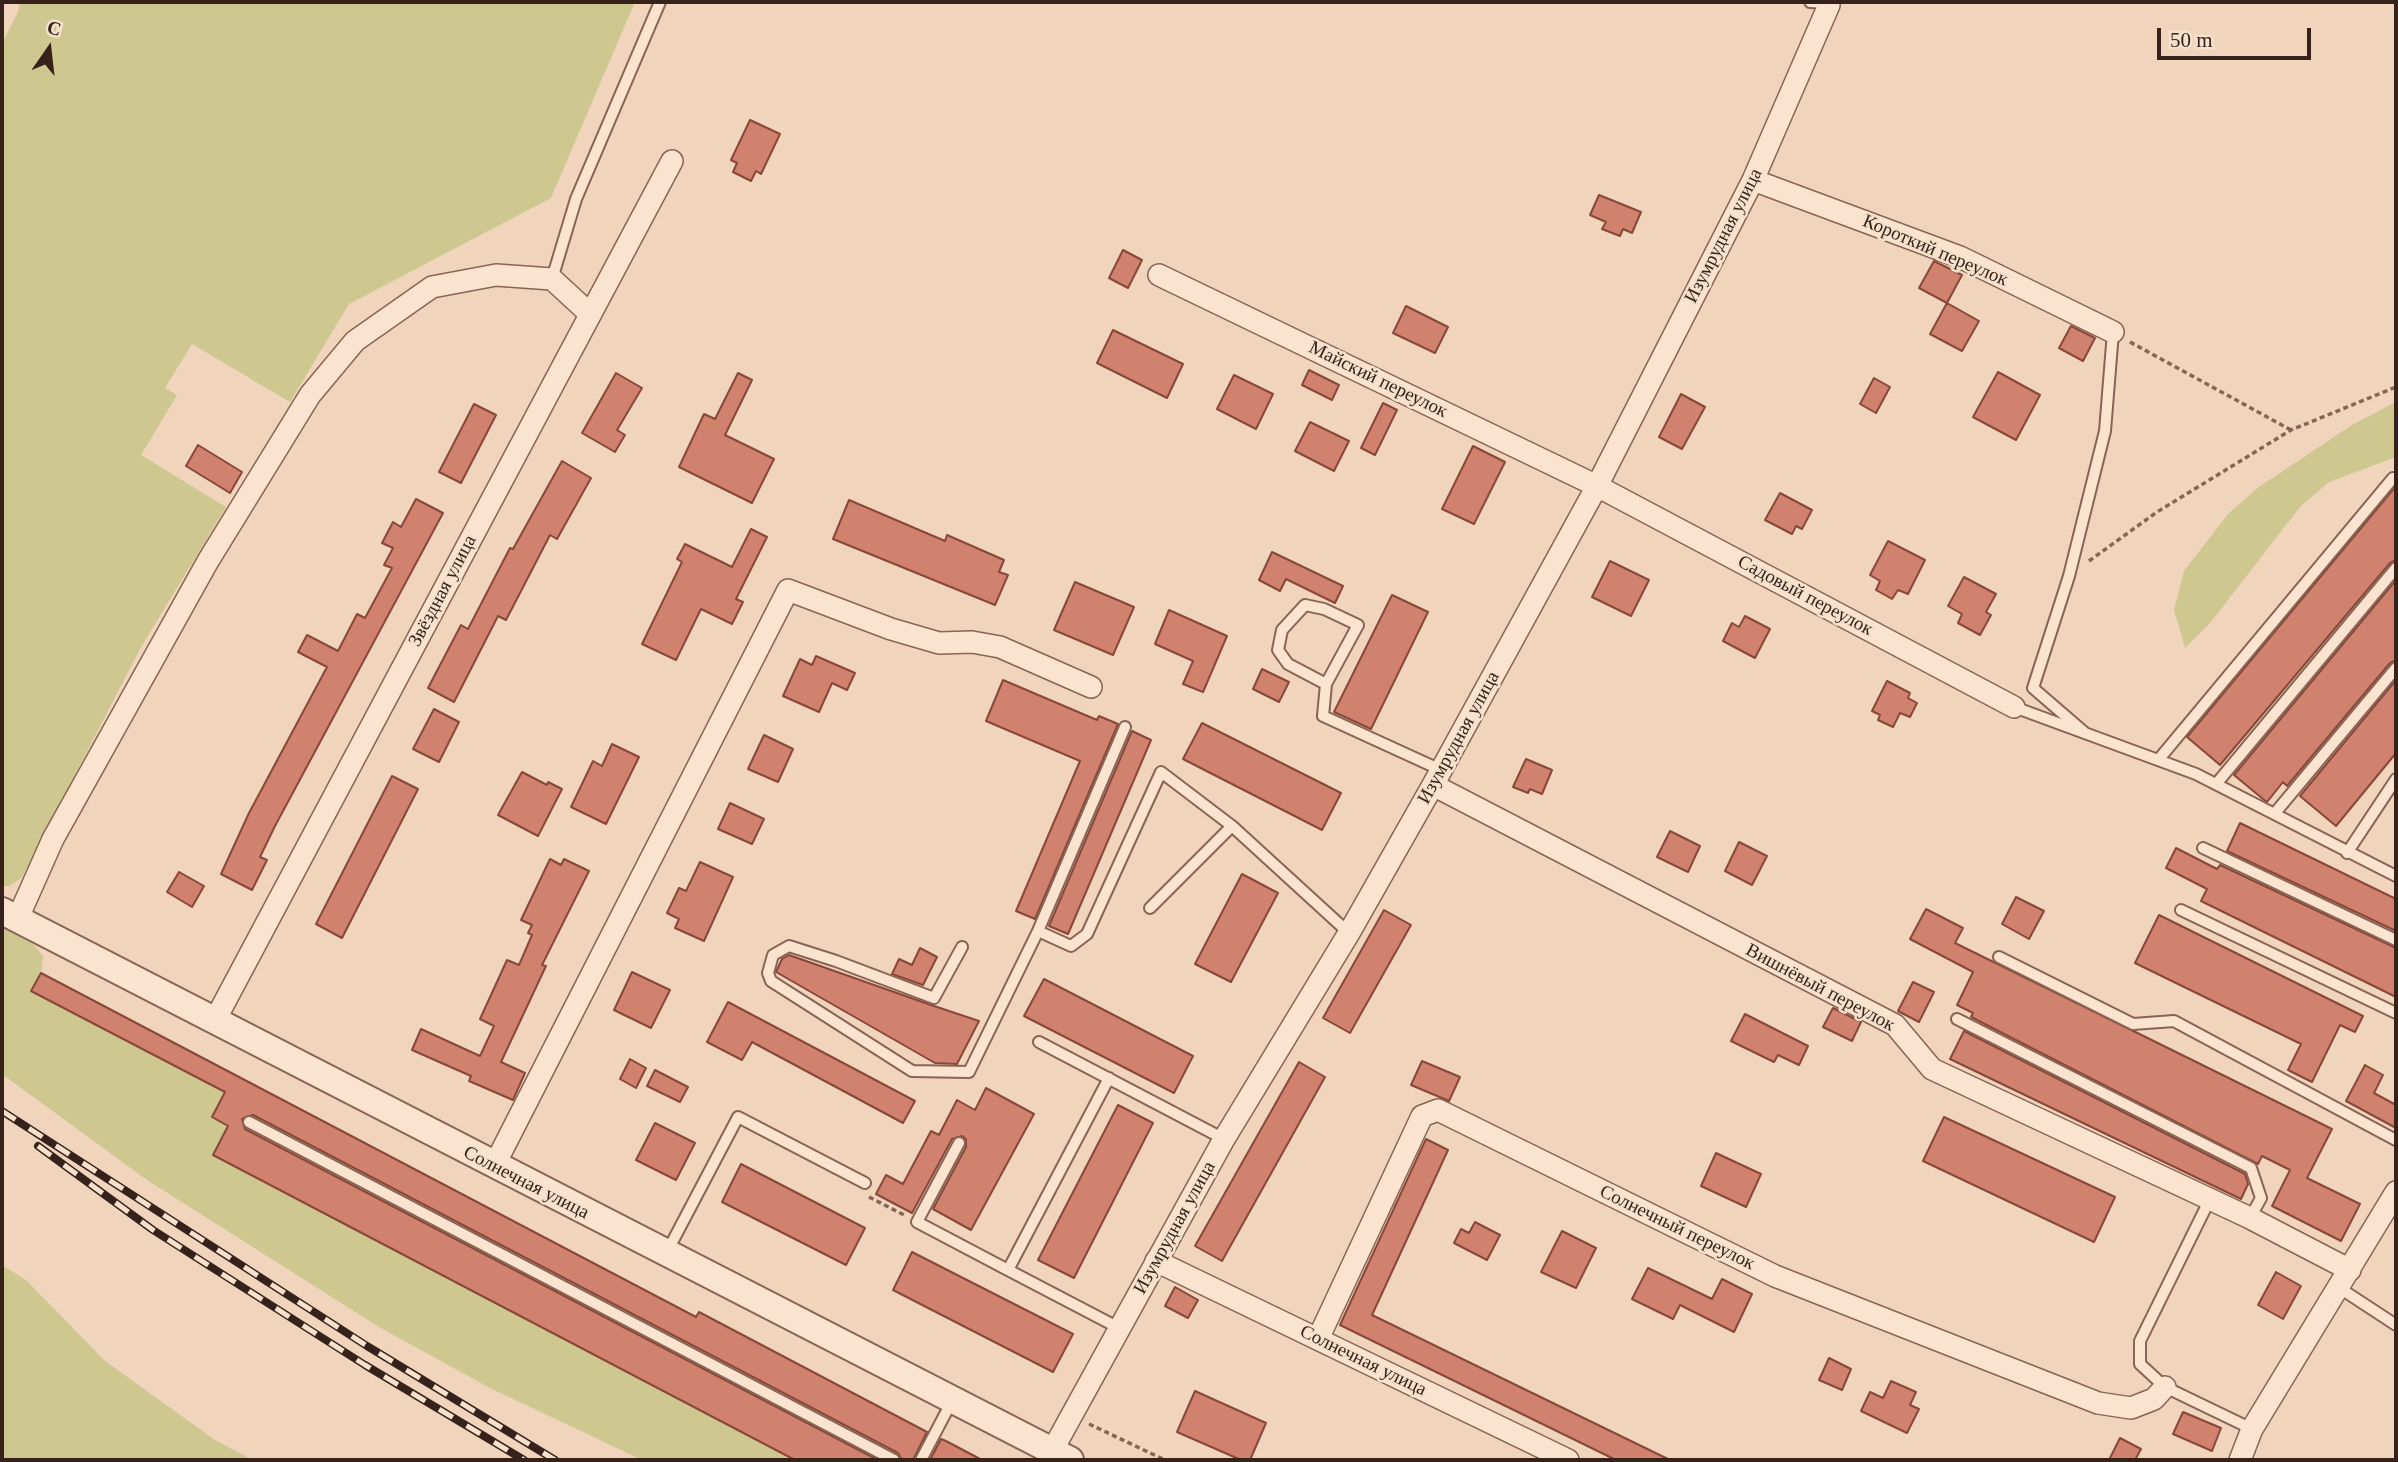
<!DOCTYPE html>
<meta charset="utf-8">
<style>
body{margin:0}
#map{position:relative;width:2398px;height:1462px;overflow:hidden;background:#f0d4bc;font-family:Georgia,serif}
canvas{display:block}
.frame{position:absolute;inset:0;border:4px solid #36221a;pointer-events:none}
.north{position:absolute;left:14px;top:14px;width:70px;height:70px;-webkit-text-stroke:5px #f7e1cc;paint-order:stroke;rotate:14deg;font-size:19px;font-weight:700;line-height:28px;text-align:center;color:#36221a}
.north::after{content:'';display:block;margin:auto;width:24px;height:32px;background:#36221a;clip-path:polygon(50% 0,100% 100%,50% 72%,0 100%)}
.scale{position:absolute;left:2157px;top:28px;width:154px;height:32px;box-sizing:border-box;border:4px solid #36221a;border-top:0;padding-left:9px;font-size:21px;line-height:24px;white-space:nowrap;color:#36221a;-webkit-text-stroke:5px #f7e1cc;paint-order:stroke}
</style>
<div id="map">
<canvas width="2398" height="1462"></canvas>
<div class="frame"></div>
<div class="north">С</div>
<div class="scale">50 m</div>
</div>
<script>
const context = document.querySelector('canvas').getContext('2d');
context.lineJoin = 'round';
function paint(path, color) {
  context.fillStyle = color;
  context.fill(path, 'evenodd');
}
function poly(rows) {
  const path = new Path2D();
  for (const r of rows) {
    path.moveTo(r[0], r[1]);
    for (let i = 2; i < r.length; i += 2) path.lineTo(r[i], r[i + 1]);
  }
  return path;
}
function trace(path, color, width, dash) {
  context.strokeStyle = color;
  context.lineWidth = width;
  context.lineCap = dash ? 'butt' : 'round';
  context.setLineDash(dash || []);
  context.stroke(path);
}
function label(font, color, halo, rows, align = 'center') {
  context.font = font + ' Georgia,serif';
  context.lineWidth = 5;
  context.setLineDash([]);
  context.textBaseline = 'middle';
  context.strokeStyle = halo;
  context.fillStyle = color;
  for (const [text, x, y, turn = 0] of rows) {
    context.save();
    context.translate(x, y);
    context.rotate((+turn || 0) * Math.PI / 180);
    context.textAlign = isNaN(turn) ? turn : align;
    if (halo) context.strokeText(text, 0, 0);
    context.fillText(text, 0, 0);
    context.restore();
  }
}
paint(poly([
 [20,2,635,2,551,198,349,304,290,402,192,344,165,388,177,395,141,455,226,507,140,649,22,877,10,886,2,886,2,43,18,12],
 [2396,402,2396,457,2329,482,2300,507,2210,623,2185,648,2174,610,2184,571,2228,514,2256,489,2352,425],
 [2,927,33,944,43,956,41,973,32,991,225,1092,212,1117,228,1126,214,1155,795,1460,642,1460,490,1388,379,1327,147,1180,2,1074],
 [2,1265,26,1280,105,1361,215,1440,253,1460,2,1460]
]), '#cec790');
const building = poly([
 [750,120,780,134,761,174,756,171,751,181,733,172,737,163,731,160,750,120],
 [1599,195,1641,212,1632,233,1623,229,1620,236,1602,229,1606,222,1590,215,1599,195],
 [1123,250,1142,260,1128,288,1109,278,1123,250],
 [1934,261,1962,275,1947,303,1919,288,1934,261],
 [1947,303,1979,321,1962,351,1930,334,1947,303],
 [1406,306,1448,327,1435,353,1393,333,1406,306],
 [2071,326,2095,338,2083,361,2059,348,2071,326],
 [1113,330,1183,364,1167,398,1097,363,1113,330],
 [1309,370,1339,385,1332,400,1302,385,1309,370],
 [1998,372,2040,395,2016,440,1973,417,1998,372],
 [616,373,642,388,617,430,625,435,615,452,582,433,616,373],
 [738,373,752,380,725,435,774,459,752,503,679,467,704,414,715,419,738,373],
 [1234,375,1273,394,1256,429,1217,409,1234,375],
 [1874,378,1890,387,1876,413,1860,404,1874,378],
 [1681,394,1705,407,1682,449,1659,437,1681,394],
 [1383,403,1397,410,1375,455,1361,448,1383,403],
 [474,404,496,415,461,483,439,472,474,404],
 [1310,422,1349,441,1334,471,1295,451,1310,422],
 [198,445,242,472,230,493,186,466,198,445],
 [1473,446,1505,462,1474,524,1442,509,1473,446],
 [562,461,591,478,557,539,550,535,506,620,498,616,454,702,428,688,461,625,468,629,510,548,513,549,562,461],
 [2396,486,2396,560,2390,563,2220,765,2187,737,2396,486],
 [1780,493,1812,510,1802,529,1796,526,1792,534,1765,520,1780,493],
 [416,499,443,513,275,826,260,857,267,860,252,890,221,874,249,813,327,667,298,652,307,635,338,651,357,614,365,618,392,568,384,565,393,548,382,543,393,522,401,527,416,499],
 [849,500,945,541,947,535,1004,560,999,572,1008,575,995,605,833,539,849,500],
 [751,529,767,537,736,599,743,602,732,624,701,609,676,660,642,644,682,562,677,559,685,544,732,567,751,529],
 [1888,541,1925,560,1908,594,1898,590,1892,599,1876,590,1880,581,1870,575,1888,541],
 [1272,552,1343,586,1335,603,1286,579,1280,591,1259,580,1272,552],
 [1610,561,1649,580,1631,616,1592,597,1610,561],
 [1964,577,1996,594,1986,612,1991,615,1980,635,1958,623,1962,614,1948,606,1964,577],
 [2396,580,2396,660,2390,663,2287,786,2283,782,2267,802,2263,799,2234,775,2396,580],
 [1075,582,1134,607,1113,655,1054,630,1075,582],
 [1392,595,1428,612,1371,729,1334,712,1392,595],
 [1169,610,1227,636,1203,692,1183,684,1193,661,1155,644,1169,610],
 [1745,616,1770,629,1755,658,1723,641,1732,623,1739,627,1745,616],
 [816,656,855,673,847,690,832,683,819,712,783,696,800,659,812,665,816,656],
 [1262,669,1289,682,1279,702,1253,689,1262,669],
 [1003,680,1097,720,1099,716,1118,724,1035,919,1016,911,1080,761,986,721,1003,680],
 [2396,680,2396,753,2336,826,2300,796,2396,680],
 [1887,681,1910,693,1908,698,1917,703,1910,717,1900,713,1893,727,1878,720,1880,715,1872,711,1887,681],
 [434,709,459,722,439,762,413,749,434,709],
 [1202,723,1341,793,1322,830,1183,759,1202,723],
 [1132,731,1151,740,1068,934,1049,926,1132,731],
 [764,735,793,749,778,782,748,769,764,735],
 [612,744,639,757,606,824,571,807,593,761,602,766,612,744],
 [1526,759,1552,770,1542,794,1530,789,1528,793,1513,787,1526,759],
 [522,772,547,785,548,782,562,789,538,836,498,815,522,772],
 [392,776,418,789,342,938,316,924,392,776],
 [730,803,764,819,752,844,718,829,730,803],
 [2240,823,2396,899,2396,931,2227,851,2240,823],
 [1670,831,1700,846,1688,872,1657,857,1670,831],
 [1739,842,1767,856,1752,885,1725,871,1739,842],
 [2176,848,2217,869,2220,865,2396,948,2396,997,2201,901,2207,889,2166,868,2176,848],
 [550,859,561,865,564,859,589,871,542,965,546,966,501,1062,525,1073,513,1100,469,1081,471,1076,412,1050,421,1029,480,1056,494,1026,480,1019,507,960,519,965,532,935,528,933,532,925,521,920,550,859],
 [700,862,733,877,704,941,675,928,679,919,667,913,679,888,686,891,700,862],
 [179,872,204,886,192,907,167,892,179,872],
 [1242,874,1278,893,1231,982,1195,964,1242,874],
 [2016,897,2044,911,2029,939,2002,924,2016,897],
 [1926,909,1963,928,1955,943,2332,1129,2307,1178,2360,1204,2341,1241,2272,1206,2290,1170,2262,1156,2258,1164,1971,1017,1973,1013,1957,1005,1973,972,1910,939,1926,909],
 [1384,910,1411,925,1350,1033,1323,1018,1384,910],
 [2159,915,2363,1016,2355,1032,2340,1025,2312,1082,2288,1070,2301,1044,2135,963,2159,915],
 [920,948,937,957,923,985,892,974,899,959,912,965,920,948],
 [789,955,931,1005,979,1021,957,1064,935,1063,776,972,782,959,789,955],
 [632,972,670,990,651,1028,614,1010,632,972],
 [41,973,696,1317,699,1312,927,1432,913,1460,902,1460,898,1453,253,1115,242,1119,245,1129,878,1460,795,1460,213,1155,228,1126,212,1117,225,1092,31,991,41,973],
 [1044,979,1193,1056,1174,1093,1024,1016,1044,979],
 [1913,982,1934,992,1919,1022,1898,1011,1913,982],
 [728,1002,915,1101,903,1123,752,1042,742,1060,707,1042,728,1002],
 [1833,1008,1861,1022,1852,1041,1823,1027,1833,1008],
 [1745,1014,1808,1046,1799,1065,1778,1055,1774,1062,1731,1041,1745,1014],
 [1964,1031,2245,1174,2248,1184,2241,1199,1950,1059,1964,1031],
 [630,1059,646,1068,636,1088,620,1079,630,1059],
 [1422,1061,1460,1077,1449,1101,1411,1085,1422,1061],
 [1299,1062,1325,1077,1222,1261,1195,1246,1299,1062],
 [2365,1065,2383,1075,2374,1093,2396,1105,2396,1128,2346,1101,2365,1065],
 [655,1070,688,1087,680,1102,647,1086,655,1070],
 [986,1088,1034,1114,971,1230,933,1209,966,1147,966,1139,962,1136,952,1139,912,1213,876,1194,886,1175,903,1184,931,1131,939,1135,957,1100,975,1110,986,1088],
 [1118,1105,1153,1123,1074,1278,1038,1260,1118,1105],
 [1944,1117,2115,1197,2094,1242,1923,1161,1944,1117],
 [655,1123,695,1143,676,1180,636,1160,655,1123],
 [1426,1139,1448,1150,1372,1315,1670,1460,1616,1460,1340,1325,1426,1139],
 [1716,1153,1761,1174,1746,1207,1701,1186,1716,1153],
 [741,1164,865,1228,846,1265,722,1202,741,1164],
 [1475,1222,1500,1235,1487,1260,1454,1243,1461,1229,1469,1233,1475,1222],
 [1562,1231,1596,1248,1576,1288,1541,1272,1562,1231],
 [912,1252,1073,1334,1053,1372,893,1290,912,1252],
 [1648,1268,1712,1299,1722,1279,1752,1294,1734,1332,1680,1305,1673,1319,1632,1299,1648,1268],
 [2276,1272,2301,1286,2283,1319,2258,1305,2276,1272],
 [1175,1287,1198,1300,1188,1318,1165,1306,1175,1287],
 [1829,1358,1851,1369,1842,1390,1819,1380,1829,1358],
 [1891,1381,1916,1392,1910,1405,1919,1409,1907,1433,1861,1411,1870,1392,1883,1398,1891,1381],
 [1195,1391,1266,1423,1250,1460,1241,1460,1177,1432,1195,1391],
 [2183,1412,2221,1428,2212,1451,2173,1434,2183,1412],
 [2120,1438,2141,1449,2135,1460,2109,1460,2120,1438],
 [941,1439,946,1441,982,1460,930,1460,941,1439]
]);
paint(building, '#d0826f');
trace(building, '#884739', 2);
const service = poly([
 [1810,2,1830,3],
 [552,279,576,199,660,2],
 [1326,684,1288,664,1278,650,1282,630,1305,605,1324,609,1358,625,1326,684,1323,716,1441,770],
 [2014,707,2196,774,2396,876],
 [2084,732,2033,688,2069,576,2105,431,2113,332],
 [2159,759,2393,478],
 [2217,783,2396,568],
 [2275,813,2396,668],
 [2203,848,2396,940],
 [2347,853,2396,779],
 [1150,908,1232,826],
 [2181,910,2396,1013],
 [1038,931,1071,946,1087,934,1161,772,1232,826,1349,933],
 [962,947,934,998,836,961,789,946,773,955,768,973,771,981,912,1071,969,1072,1038,931,1125,727],
 [1999,957,2133,1024,2174,1021,2396,1140],
 [1957,1019,2251,1168,2261,1198,2250,1218],
 [1039,1042,1224,1139],
 [1109,1078,1008,1270,1119,1328],
 [249,1122,894,1460],
 [959,1143,917,1222,1008,1270],
 [2210,1199,2140,1341,2140,1364,2165,1387,2252,1429],
 [667,1252,738,1117,865,1183],
 [2338,1287,2396,1325],
 [921,1460,953,1399]
]);
const minor = poly([
 [1753,180,1960,257,2113,332],
 [1159,275,1597,486,2014,707],
 [1433,785,1895,1025,1932,1069,2250,1218,2350,1270],
 [17,920,53,839,208,561,310,395,355,341,432,287,496,275,552,279,590,314],
 [214,1022,672,161],
 [494,1166,788,590,891,629,939,643,972,642,1000,647,1091,687],
 [1156,1261,1568,1460],
 [1318,1339,1422,1116,1438,1110,1775,1276,2098,1403,2131,1408,2154,1399,2165,1387],
 [1052,1451,1224,1139,1349,933,1433,785,1597,486,1753,180,1829,5],
 [2240,1460,2252,1429,2396,1192]
]);
const tertiary = poly([
 [2,911,1070,1460]
]);
trace(service, '#886455', 14);
trace(minor, '#886455', 24);
trace(tertiary, '#886455', 30);
trace(poly([
 [2130,342,2291,430],
 [2089,561,2157,512,2291,430,2396,387],
 [869,1197,906,1216],
 [1089,1424,1165,1460]
]), '#886455', 3.5, [5, 3.5]);
trace(service, '#fae4cf', 10);
trace(minor, '#fae4cf', 21);
trace(tertiary, '#fae4cf', 26);
const rail = poly([
 [2,1111,367,1346,555,1460],
 [38,1146,153,1230,365,1365,524,1460]
]);
trace(rail, '#36221a', 8);
trace(rail, '#f7e1cc', 5, [16]);
label('19px', '#36221a', '#f7e1cc', [
 ["Изумрудная улица",1724,236,-63],
 ["Короткий переулок",1935,251,23],
 ["Майский переулок",1378,380,26],
 ["Звёздная улица",443,591,-62],
 ["Садовый переулок",1805,596,28],
 ["Изумрудная улица",1459,738,-61],
 ["Вишнёвый переулок",1820,988,28],
 ["Солнечная улица",526,1183,27],
 ["Изумрудная улица",1175,1228,-61],
 ["Солнечный переулок",1677,1228,26],
 ["Солнечная улица",1363,1361,26]
]);
</script>
